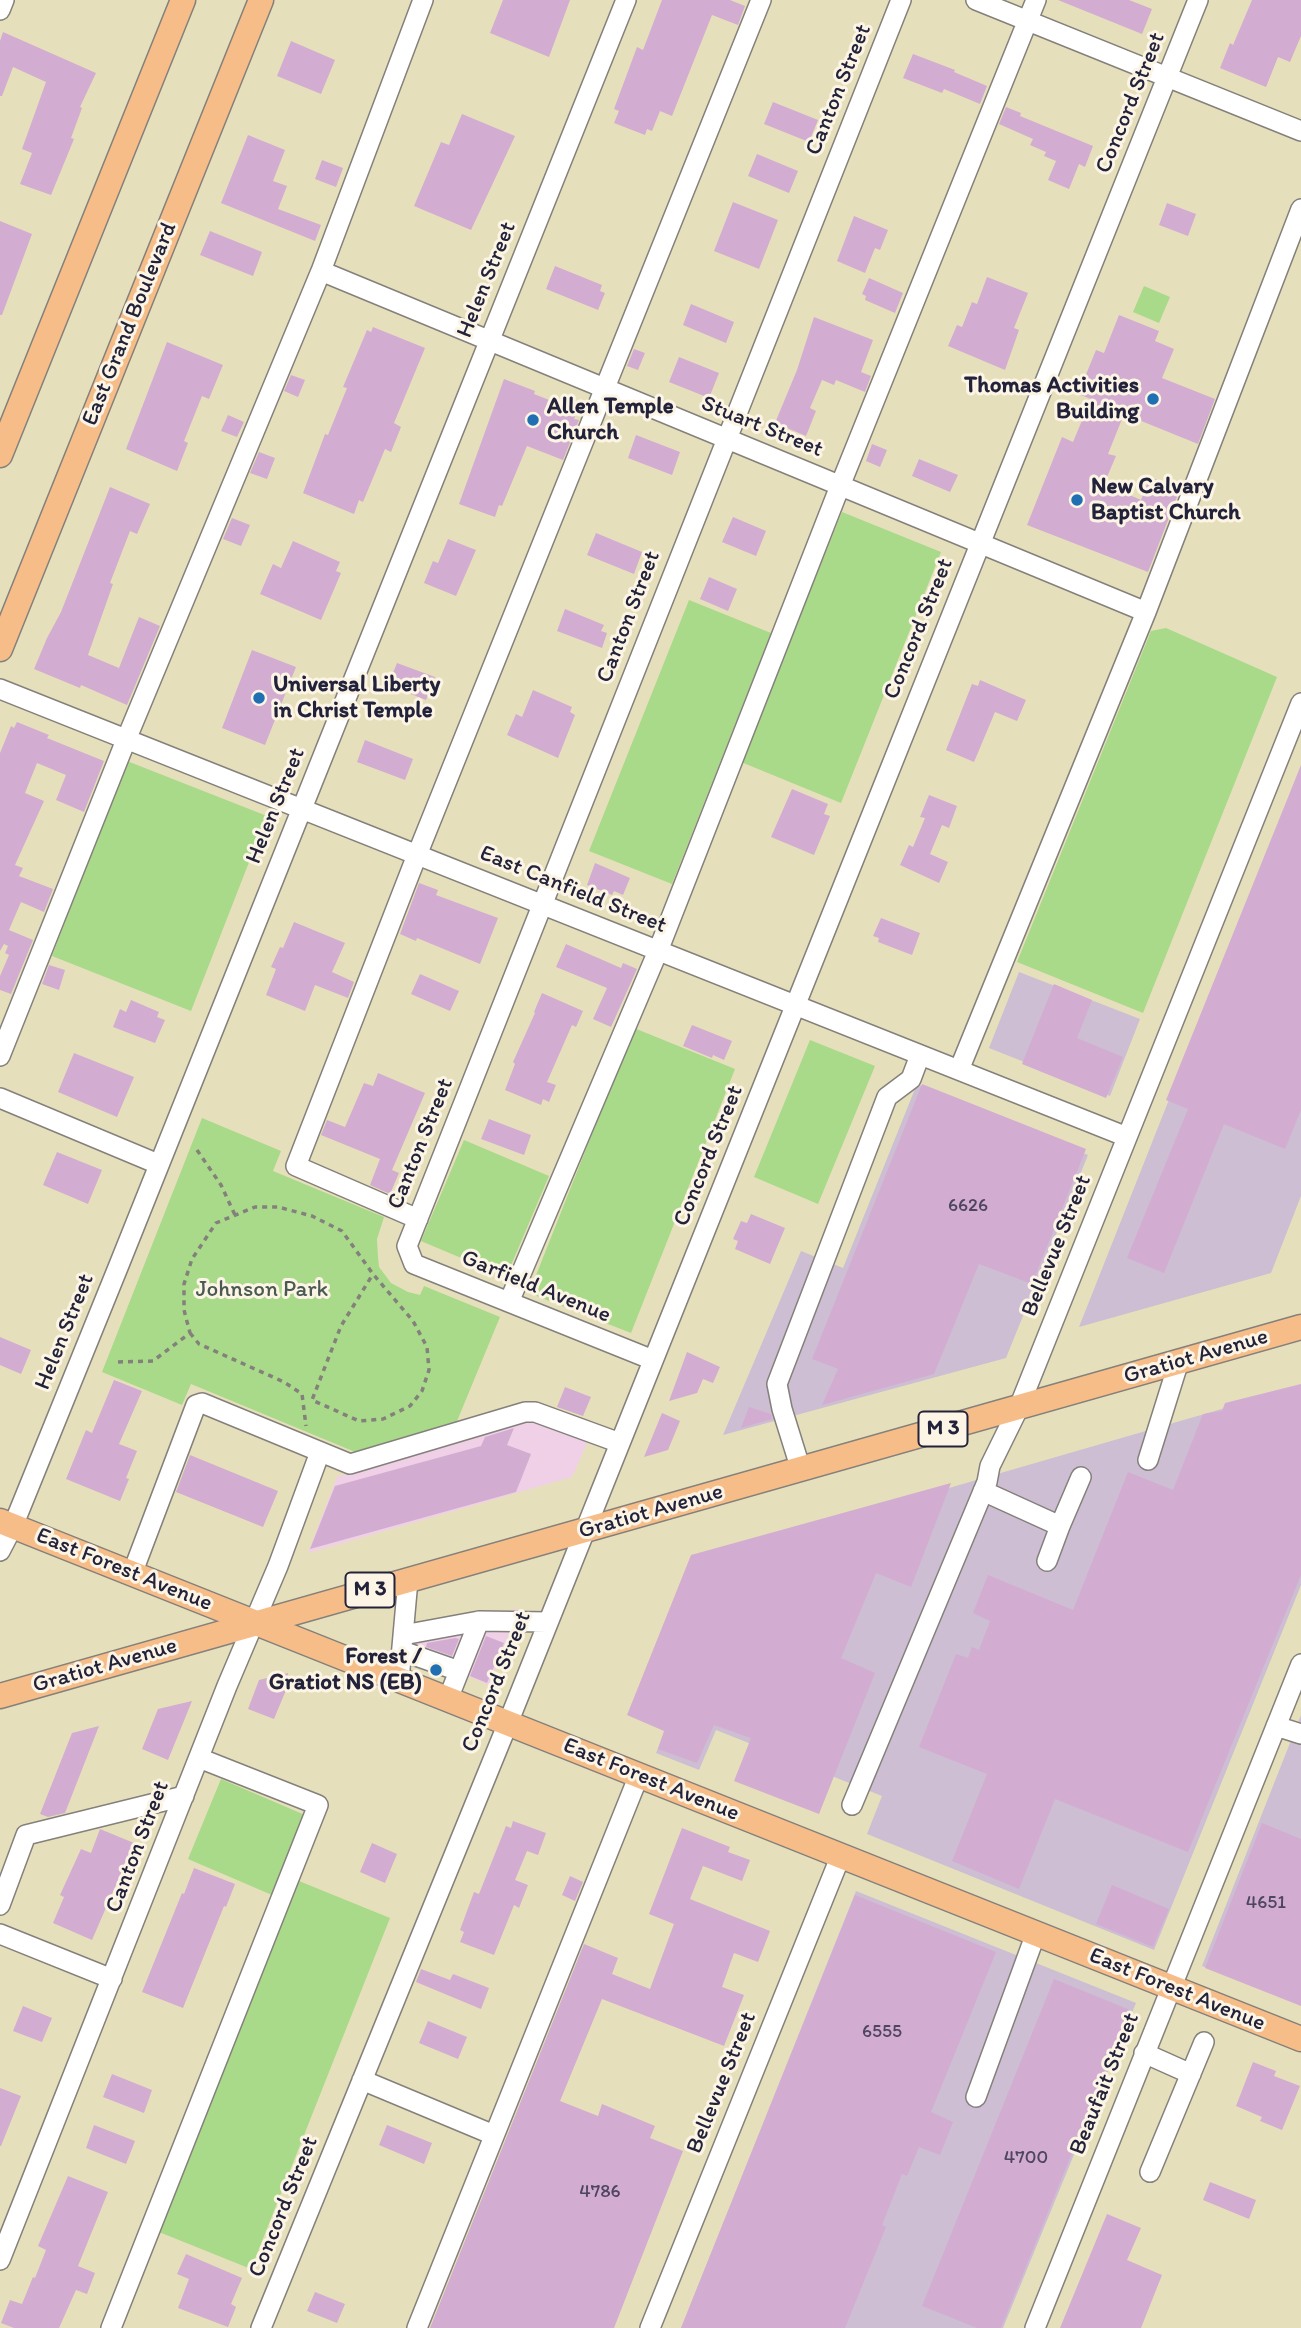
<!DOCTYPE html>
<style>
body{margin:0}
canvas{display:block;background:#e6dfbb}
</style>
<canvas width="1301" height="2328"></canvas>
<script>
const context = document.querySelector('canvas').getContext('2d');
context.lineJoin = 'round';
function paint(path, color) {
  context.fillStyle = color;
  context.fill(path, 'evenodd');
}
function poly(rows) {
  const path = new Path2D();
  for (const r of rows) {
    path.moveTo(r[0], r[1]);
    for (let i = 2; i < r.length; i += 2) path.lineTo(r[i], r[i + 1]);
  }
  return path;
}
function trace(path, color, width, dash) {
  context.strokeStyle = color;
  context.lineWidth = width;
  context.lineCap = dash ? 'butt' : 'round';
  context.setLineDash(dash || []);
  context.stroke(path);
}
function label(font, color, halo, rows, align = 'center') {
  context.font = font + ' Itim,sans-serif';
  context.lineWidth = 6;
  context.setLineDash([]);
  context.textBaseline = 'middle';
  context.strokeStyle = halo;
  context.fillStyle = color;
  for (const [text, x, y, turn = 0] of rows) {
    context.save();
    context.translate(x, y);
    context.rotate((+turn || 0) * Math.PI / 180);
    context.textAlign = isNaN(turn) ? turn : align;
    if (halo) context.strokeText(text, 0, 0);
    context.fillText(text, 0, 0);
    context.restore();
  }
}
paint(poly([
 [533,1419,588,1441,572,1477,308,1553,337,1477],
 [519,1608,489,1685,393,1645]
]), '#efd0e7');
paint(poly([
 [1301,766,1301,1196,1271,1273,1079,1327],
 [1019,972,1140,1019,1110,1096,989,1048],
 [917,1084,1088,1155,1006,1358,723,1435,801,1251,843,1268],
 [1301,1386,1301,1585,1154,1950,867,1834,882,1796,716,1730,699,1770,656,1753,735,1550],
 [1301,1715,1301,2005,1202,1966],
 [856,1891,1136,2003,1003,2328,681,2328]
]), '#cdbed3');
paint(poly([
 [1144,286,1170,297,1159,323,1133,312],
 [842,512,941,552,841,803,741,762],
 [689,600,771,633,672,884,589,851],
 [1166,628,1277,677,1143,1013,1017,962,1151,631],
 [127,761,267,816,191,1011,52,956],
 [634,1028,735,1069,631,1333,529,1293],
 [810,1040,875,1066,818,1204,754,1177],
 [202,1118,281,1151,273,1171,384,1217,377,1239,378,1257,379,1267,391,1283,408,1292,420,1295,424,1286,500,1317,455,1426,360,1454,191,1384,182,1405,102,1372],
 [464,1140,549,1176,506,1277,421,1241],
 [221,1779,305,1815,272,1895,188,1859],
 [299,1881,390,1918,251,2269,159,2232]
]), '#a8da89');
paint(poly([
 [503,0,570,0,549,57,490,33],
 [662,0,730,0,745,6,738,25,712,15,672,116,660,111,652,131,647,129,645,135,614,123,619,111,614,109,637,47,643,50],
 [1058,0,1129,0,1152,9,1142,34],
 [1252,0,1301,0,1301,36,1290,62,1278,57,1266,87,1220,68,1230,43,1233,45],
 [3,32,96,73,80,107,82,108,71,138,74,139,51,195,20,184,32,153,22,149,46,82,13,67,2,96,0,96,0,41],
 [291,41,335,60,321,94,277,76],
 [913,54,955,70,954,72,987,86,980,104,944,89,942,93,903,78],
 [773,102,818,120,809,142,764,124],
 [1006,107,1021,113,1020,116,1093,146,1085,167,1079,164,1069,189,1048,180,1056,161,1044,156,1046,152,1030,145,1033,139,999,124],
 [462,114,515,136,471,230,414,206,441,142,449,145],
 [248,135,285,150,273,181,287,186,278,209,321,225,315,241,221,203],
 [757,154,798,171,789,193,748,176],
 [322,160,343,168,336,187,315,179],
 [733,202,778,220,759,269,714,251],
 [1167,203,1196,214,1188,236,1159,225],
 [854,216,888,230,880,250,875,248,865,273,837,261],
 [0,221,32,234,2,315,0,315],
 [210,231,262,252,253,276,200,255],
 [555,266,602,285,600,291,605,293,598,310,546,289],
 [987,277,1028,293,1014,328,1019,330,1005,370,948,346,957,325,962,327,972,302,977,304],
 [869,278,903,293,895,313,865,300,866,296,862,294],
 [691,304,734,322,726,343,683,325],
 [1119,315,1159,331,1155,341,1174,349,1162,378,1215,399,1198,444,1124,414,1108,454,1116,456,1104,484,1141,500,1150,477,1180,489,1148,572,1027,525,1062,437,1073,442,1091,399,1078,394,1096,350,1104,353],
 [814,317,873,340,861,372,871,376,865,392,836,380,834,385,822,380,810,408,816,411,806,436,775,423,797,370],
 [373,327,425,348,394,423,401,427,391,452,385,449,363,502,359,500,354,514,303,493,325,434,328,435,347,388,343,387,367,330,371,332],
 [167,342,223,365,209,399,202,396,184,441,188,443,177,471,126,449],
 [634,349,645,353,638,370,627,366],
 [679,357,719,373,709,398,669,382],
 [291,375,305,380,298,397,284,391],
 [504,379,535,391,534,394,577,411,574,419,579,420,563,460,527,446,502,506,499,505,495,517,459,504],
 [228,415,244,422,237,437,221,431],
 [636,435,680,452,672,475,628,458],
 [872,444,887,450,880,467,866,461],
 [259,452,275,458,267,479,250,473],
 [919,459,958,475,950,492,912,476],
 [110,487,150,504,137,534,130,531,110,583,113,584,88,655,119,668,139,617,160,626,127,705,81,685,80,688,34,669,47,638,61,612],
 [733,517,766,531,756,556,722,542],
 [232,518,250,525,241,546,223,539],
 [596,533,642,552,634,574,587,555],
 [448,539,476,550,456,596,424,583,433,561,438,563],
 [293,541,340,562,336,571,341,573,321,620,260,594,273,564,281,568],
 [709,577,737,589,728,611,700,599],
 [565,609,604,625,601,631,607,633,602,648,557,631],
 [252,650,296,667,265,745,222,728],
 [397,663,435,677,426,700,388,685],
 [980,680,1026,700,1017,721,995,712,974,762,946,750,972,684,978,686],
 [533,690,572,707,570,712,575,715,558,758,507,735,516,714,522,717],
 [17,722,49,735,47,738,104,761,84,812,56,800,66,775,37,763,25,793,44,801,15,865,23,868,19,876,53,889,44,912,21,902,9,930,33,940,11,994,0,990,0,976,9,955,5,953,8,946,4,944,0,951,0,753,11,726,14,728],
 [365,740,413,759,405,780,357,762],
 [1301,765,1301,1110,1285,1149,1224,1124,1164,1273,1127,1258,1188,1109,1166,1100],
 [792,789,828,804,824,814,830,816,814,855,771,837],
 [929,795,957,806,949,828,942,825,930,854,948,862,939,883,900,865,909,845,913,847,925,818,920,817],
 [595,863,630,878,623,895,614,891,612,895,587,885],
 [419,883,438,890,436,895,498,918,480,964,417,938,416,941,400,934],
 [881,918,920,933,912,955,878,942,879,938,873,936],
 [294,922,345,943,332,972,354,982,348,998,315,985,305,1011,266,995,276,969,271,967,280,947,283,948],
 [566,944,621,968,623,963,637,969,611,1027,593,1019,607,988,556,967],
 [49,965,65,970,59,990,42,984],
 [420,974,459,991,450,1011,411,994],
 [1054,984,1092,1000,1077,1038,1123,1057,1106,1098,1022,1064],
 [542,993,583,1011,576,1027,572,1025,547,1082,556,1085,549,1102,543,1099,541,1105,505,1090,515,1064,513,1062,535,1013,534,1012],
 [131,1000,159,1012,157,1017,165,1020,155,1043,113,1027,120,1009,126,1012],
 [692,1025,732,1041,724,1060,713,1055,712,1058,683,1046],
 [74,1053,134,1077,117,1117,58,1092],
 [378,1073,425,1093,392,1170,399,1173,390,1194,370,1185,380,1159,321,1135,327,1120,345,1127,364,1083,373,1086],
 [922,1084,1086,1149,1032,1284,979,1264,934,1374,822,1405,838,1369,812,1359],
 [489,1119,531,1135,524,1155,481,1139],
 [57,1152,102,1170,88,1204,43,1185],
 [751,1214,785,1228,770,1264,735,1249,738,1241,733,1239,741,1221,747,1223],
 [0,1337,31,1350,21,1374,0,1365],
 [687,1352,720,1367,713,1383,703,1379,697,1393,669,1401],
 [114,1380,142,1391,119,1444,137,1451,126,1478,129,1479,120,1501,66,1479,86,1430,92,1433],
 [1301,1384,1301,1575,1188,1852,1055,1799,1019,1889,952,1861,987,1774,919,1747,956,1654,968,1658,972,1647,979,1650,990,1621,973,1613,988,1575,1073,1610,1128,1472,1173,1490,1203,1414,1222,1411,1225,1403],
 [565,1387,591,1397,583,1416,557,1407],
 [749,1407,771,1414,772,1419,741,1428],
 [662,1413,680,1421,668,1450,644,1457],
 [514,1428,507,1445,531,1454,516,1492,310,1549,335,1486,481,1446,485,1437],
 [190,1455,278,1491,263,1527,176,1492],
 [951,1483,911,1587,876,1573,841,1658,875,1673,819,1814,734,1781,751,1738,714,1725,697,1763,658,1749,664,1731,627,1715,691,1555],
 [486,1636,504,1643,487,1683,470,1676],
 [455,1638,459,1639,452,1656,426,1647,427,1643],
 [288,1673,286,1690,274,1719,248,1709,259,1680],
 [192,1701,168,1760,142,1749,158,1709],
 [99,1726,65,1813,48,1817,40,1814,72,1733],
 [513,1821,546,1833,538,1855,527,1851,515,1880,528,1885,519,1908,514,1905,494,1955,460,1942,464,1932,460,1930,474,1892,479,1894,506,1826,511,1828],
 [1262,1823,1301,1839,1301,2006,1205,1968],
 [682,1828,730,1847,728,1852,750,1860,742,1881,703,1866,690,1899,770,1931,758,1962,734,1953,722,1987,744,1995,724,2046,602,1999,560,2101,598,2116,602,2104,655,2126,650,2138,683,2151,614,2328,430,2328,584,1944,618,1958,612,1974,650,1989,674,1924,649,1914],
 [100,1829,134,1843,92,1940,53,1923,64,1897,60,1895,81,1849,91,1853],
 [372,1843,397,1854,385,1883,360,1872],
 [194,1868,235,1884,226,1907,224,1906,183,2008,142,1992,182,1893,184,1894],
 [570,1876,583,1882,575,1901,562,1895],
 [1112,1885,1169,1909,1153,1947,1096,1924],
 [855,1895,996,1952,931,2112,953,2122,940,2155,919,2147,907,2176,902,2174,882,2225,886,2227,845,2328,681,2328],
 [421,1969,450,1980,453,1974,489,1988,481,2009,416,1982],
 [1054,1979,1130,2010,1001,2328,977,2328,922,2306],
 [23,2006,52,2018,42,2042,13,2031],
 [428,2021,467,2037,458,2059,419,2043],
 [1253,2062,1276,2071,1274,2076,1300,2086,1282,2130,1260,2121,1262,2117,1236,2106],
 [112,2074,152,2090,144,2113,103,2097],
 [0,2088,21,2096,1,2146,0,2146],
 [94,2125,135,2141,126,2164,86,2148],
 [387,2125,432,2143,424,2164,379,2145],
 [68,2176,108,2192,78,2266,95,2273,87,2294,76,2290,59,2328,14,2328,1,2323,10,2300,22,2304,33,2277,35,2278,46,2250,38,2246],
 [1210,2182,1256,2200,1249,2219,1203,2200],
 [1107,2214,1141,2228,1127,2260,1162,2275,1141,2328,1060,2328],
 [186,2254,242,2278,231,2304,236,2307,228,2327,178,2308,189,2279,177,2274],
 [315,2292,345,2304,337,2323,307,2311]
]), '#d2add1');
const minor = poly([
 [976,0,1301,131],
 [0,10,4,0],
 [321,271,1146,612],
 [0,689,1127,1137],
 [0,1056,126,740,321,271,423,0],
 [959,1070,1146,612,1301,209],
 [0,1098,158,1164],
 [418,1219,296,1166,417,855,761,0],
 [509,1302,658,951,840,486,1036,0],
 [653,1360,414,1264,407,1246,901,0],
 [1148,1460,1179,1361],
 [801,1470,782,1409,777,1384,887,1097,911,1079,920,1055],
 [983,1491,1060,1526,1081,1477],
 [0,1551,13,1526,119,1265,626,0],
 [1047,1561,1060,1526],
 [132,1574,196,1405,202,1403,350,1464,525,1412,535,1412,620,1443],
 [403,1635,479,1621],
 [402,1651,459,1671],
 [399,1680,408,1580],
 [448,1699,479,1621,548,1622],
 [1276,1726,1301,1734],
 [852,1805,987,1482,990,1466,1019,1407,1301,703],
 [0,1905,26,1835,184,1796],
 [0,1934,112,1979],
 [1144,2053,1191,2074],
 [362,2080,489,2133],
 [976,2097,1036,1933],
 [1150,2172,1204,2042],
 [0,2260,227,1686,278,1566,320,1452],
 [111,2328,318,1805,199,1758],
 [261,2328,508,1723,1198,0],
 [417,2328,639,1775],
 [650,2328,841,1855],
 [1035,2328,1301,1664]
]);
const major = poly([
 [0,455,183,0],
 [0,649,261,0],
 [0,1521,1301,2039],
 [0,1696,1301,1327]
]);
trace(minor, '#84807b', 22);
trace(major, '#84807b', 27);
trace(poly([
 [197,1150,221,1185,235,1215],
 [190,1333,199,1344,284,1382,302,1394,306,1426],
 [118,1362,153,1361,190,1333,184,1310,184,1284,192,1259,216,1223,255,1207,278,1207,312,1216,342,1231,373,1274,413,1321,427,1347,429,1370,422,1391,410,1406,383,1419,359,1421,312,1400,341,1326,373,1274]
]), '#84807b', 3.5, [5, 5]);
trace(minor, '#fff', 19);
trace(major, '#f7bd88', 24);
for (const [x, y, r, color] of [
 [1153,399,7,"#1f6fb2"],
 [533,420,7,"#1f6fb2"],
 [1077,500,7,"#1f6fb2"],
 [259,698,7,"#1f6fb2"],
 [436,1670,7,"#1f6fb2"]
]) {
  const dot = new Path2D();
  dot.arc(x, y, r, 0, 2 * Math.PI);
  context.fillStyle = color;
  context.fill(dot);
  trace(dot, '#fcf5e5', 2.5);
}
label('19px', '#4e4560', null, [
 ["6626",968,1206],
 ["4651",1266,1903],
 ["6555",882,2032],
 ["4700",1026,2158],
 ["4786",600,2192]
]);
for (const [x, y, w] of [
 [943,1429,49],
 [370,1590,49]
]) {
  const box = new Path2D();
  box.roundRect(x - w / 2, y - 17.5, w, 35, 5);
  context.fillStyle = '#fcf5e5';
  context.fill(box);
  trace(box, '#22223b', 2);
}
label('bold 21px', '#22223b', null, [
 ["M 3",943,1429],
 ["M 3",370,1590]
]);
label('23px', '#22223b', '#fcf5e5', [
 ["Canton Street",839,90,-68],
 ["Concord Street",1131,103,-68],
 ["Helen Street",487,280,-68],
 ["East Grand Boulevard",130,324,-68],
 ["Stuart Street",762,427,22],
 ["Canton Street",629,617,-69],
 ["Concord Street",919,629,-68],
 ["Helen Street",276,806,-68],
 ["East Canfield Street",573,890,22],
 ["Canton Street",421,1144,-68],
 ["Concord Street",709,1156,-68],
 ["Bellevue Street",1057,1246,-68],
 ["Garfield Avenue",536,1287,22],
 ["Helen Street",65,1332,-68],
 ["Gratiot Avenue",1196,1357,-16],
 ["Gratiot Avenue",651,1512,-16],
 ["East Forest Avenue",124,1570,22],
 ["Gratiot Avenue",105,1666,-16],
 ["Concord Street",497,1682,-68],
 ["East Forest Avenue",651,1780,22],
 ["Canton Street",138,1847,-69],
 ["East Forest Avenue",1177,1990,22],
 ["Bellevue Street",722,2083,-68],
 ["Beaufait Street",1105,2084,-68],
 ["Concord Street",284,2207,-68]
]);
label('bold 23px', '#22223b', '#fcf5e5', [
 ["Thomas Activities",1139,386,"right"],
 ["Building",1139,412,"right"],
 ["Allen Temple",547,407],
 ["Church",547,433],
 ["New Calvary",1091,487],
 ["Baptist Church",1091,513],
 ["Universal Liberty",273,685],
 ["in Christ Temple",273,711],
 ["Forest /",422,1657,"right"],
 ["Gratiot NS (EB)",422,1683,"right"]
], 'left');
label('23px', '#4a5952', '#fcf5e5', [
 ["Johnson Park",262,1290]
]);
</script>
